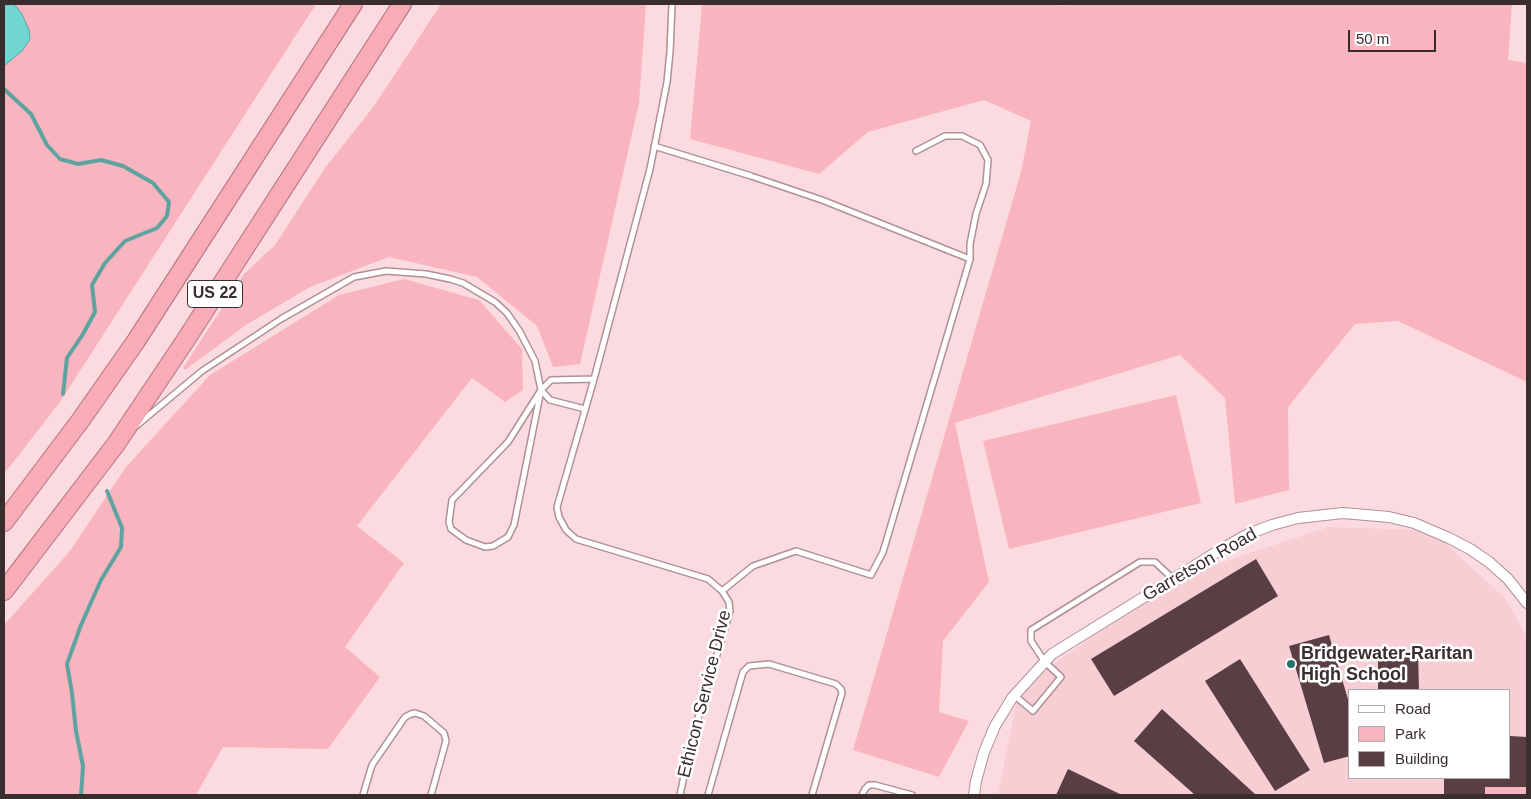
<!DOCTYPE html>
<style>
body{margin:0}
#map{position:relative;width:1531px;height:799px;overflow:hidden;background:#fcdbe0;font-family:Helvetica,sans-serif}
canvas{display:block}
.frame{position:absolute;inset:0;border:5px solid #392d2e;pointer-events:none}
.legend{position:absolute;left:1348px;top:689px;width:162px;height:90px;box-sizing:border-box;background:#fff;border:1px solid #b0abab;margin:0;padding:6px 9px;list-style:none;font-size:15px;color:#392d2e}
.legend li{display:flex;align-items:center;gap:10px;height:25px}
.legend b{width:25px;border:1px solid #b0abab}
.scale{position:absolute;left:1348px;top:30px;width:88px;height:22px;box-sizing:border-box;border:2px solid #392d2e;border-top:0;padding-left:6px;font-size:15px;line-height:18px;white-space:nowrap;color:#392d2e;-webkit-text-stroke:4px #fff;paint-order:stroke}
</style>
<div id="map">
<canvas width="1531" height="799"></canvas>
<div class="frame"></div>
<ul class="legend">
<li><b style="height:6px;background:#fff"></b>Road</li>
<li><b style="height:14px;background:#f8b5bf"></b>Park</li>
<li><b style="height:14px;background:#593f43"></b>Building</li>
</ul>
<div class="scale">50 m</div>
</div>
<script>
const context = document.querySelector('canvas').getContext('2d');
context.lineJoin = 'round';
function paint(path, color) {
  context.fillStyle = color;
  context.fill(path, 'evenodd');
}
function poly(rows) {
  const path = new Path2D();
  for (const r of rows) {
    path.moveTo(r[0], r[1]);
    for (let i = 2; i < r.length; i += 2) path.lineTo(r[i], r[i + 1]);
  }
  return path;
}
function trace(path, color, width, dash) {
  context.strokeStyle = color;
  context.lineWidth = width;
  context.lineCap = dash ? 'butt' : 'round';
  context.setLineDash(dash || []);
  context.stroke(path);
}
function label(font, color, halo, rows, align = 'center') {
  context.font = font + ' Helvetica,sans-serif';
  context.lineWidth = 5;
  context.setLineDash([]);
  context.textBaseline = 'middle';
  context.strokeStyle = halo;
  context.fillStyle = color;
  for (const [text, x, y, turn = 0] of rows) {
    context.save();
    context.translate(x, y);
    context.rotate((+turn || 0) * Math.PI / 180);
    context.textAlign = isNaN(turn) ? turn : align;
    if (halo) context.strokeText(text, 0, 0);
    context.fillText(text, 0, 0);
    context.restore();
  }
}
paint(poly([
 [1328,527,1431,530,1506,599,1527,638,1527,795,998,795,1019,689,1173,579],
 [1350,690,1510,690,1510,778,1350,778]
]), '#f7ced4');
paint(poly([
 [4,4,316,4,60,402,4,474],
 [441,4,646,4,639,103,580,364,553,367,537,326,477,277,389,257,310,287,246,325,185,370,183,368,244,274,275,245,325,168,374,106],
 [702,4,1058,4,1064,6,1066,4,1512,4,1508,60,1527,63,1527,382,1398,321,1355,324,1288,407,1289,490,1235,504,1225,398,1180,355,955,423,989,582,943,641,939,712,969,721,939,777,853,750,1021,172,1031,121,984,100,868,132,819,174,690,139],
 [404,279,479,300,522,349,523,390,505,402,472,378,357,526,404,563,345,647,380,677,328,749,223,747,196,795,4,795,4,625,70,551,126,467,210,375,339,295],
 [1176,395,1201,503,1009,549,983,441],
 [1485,787,1527,787,1527,795,1485,795]
]), '#f8b5bf');
const water = poly([
 [4,4,14,4,22,14,29,30,30,39,23,50,4,66,4,4]
]);
paint(water, '#6fd6d2');
trace(water, '#5fa3a1', 1);
trace(poly([
 [4,89,31,114,47,145,60,159,78,164,101,160,123,166,153,183,169,202,167,216,157,228,125,241,105,263,92,285,95,312,83,334,67,358,63,394],
 [81,795,83,766,76,731,72,693,67,664,81,625,101,580,121,547,122,528,107,491]
]), '#5fa3a1', 4);
paint(poly([
 [1256,559,1278,596,1114,696,1091,659],
 [1329,635,1350,706,1350,756,1324,763,1289,646],
 [1378,651,1418,652,1419,690,1378,690],
 [1240,659,1310,770,1275,791,1205,681],
 [1162,709,1256,795,1195,795,1134,741],
 [1510,736,1527,737,1527,787,1485,787,1485,795,1444,795,1444,778,1510,778],
 [1068,769,1122,795,1056,795]
]), '#593f43');
const service = poly([
 [672,4,670,52,667,82,650,169,594,379,557,507,559,517,566,530,576,539,708,579,722,591,729,602,730,611,692,738,680,795],
 [654,146,751,176,822,200,970,259],
 [541,390,514,525,508,537,493,546,485,547,466,540,451,529,449,522,452,500,508,442,541,390],
 [541,390,551,380,594,379],
 [135,427,202,371,281,319,354,277,386,271,426,274,450,279,463,283,495,302,507,313,520,332,535,361,541,390,550,400,585,409],
 [722,591,753,566,796,551,871,575,883,552,970,259,970,244,976,214,986,184,988,160,980,145,962,136,945,136,916,151],
 [1014,695,1033,711,1061,677,1045,662,1031,641,1031,630,1140,562,1155,562,1173,579],
 [363,795,372,765,405,717,411,714,415,713,424,716,444,733,446,741,431,795],
 [708,795,743,672,749,666,769,664,836,684,841,689,842,693,812,795],
 [862,795,865,789,869,785,875,785,912,795]
]);
const minor = poly([
 [974,795,976,781,984,752,995,726,1012,698,1052,654,1220,550,1248,534,1272,525,1298,518,1343,513,1389,517,1414,523,1449,538,1470,549,1489,562,1508,579,1527,603]
]);
const trunk = poly([
 [4,522,80,421,136,341,353,4],
 [4,591,116,444,185,341,402,4]
]);
trace(service, '#af9094', 8);
trace(minor, '#af9094', 12);
trace(trunk, '#b3727d', 20);
trace(service, '#fff', 5);
trace(minor, '#fff', 10);
trace(trunk, '#f7acb8', 18);
for (const [x, y, r, color] of [
 [1291,664,5,"#287270"]
]) {
  const dot = new Path2D();
  dot.arc(x, y, r, 0, 2 * Math.PI);
  context.fillStyle = color;
  context.fill(dot);
  trace(dot, '#fff', 2);
}
for (const [x, y, w] of [
 [215,294,55]
]) {
  const box = new Path2D();
  box.roundRect(x - w / 2, y - 13.5, w, 27, 4);
  context.fillStyle = '#fff';
  context.fill(box);
  trace(box, '#392d2e', 1);
}
label('bold 16px', '#392d2e', null, [
 ["US 22",215,294]
]);
label('18px', '#392d2e', '#fff', [
 ["Garretson Road",1200,565,-30],
 ["Ethicon Service Drive",705,694,-76]
]);
label('bold 18px', '#392d2e', '#fff', [
 ["Bridgewater-Raritan",1301,654],
 ["High School",1301,675]
], 'left');
</script>
